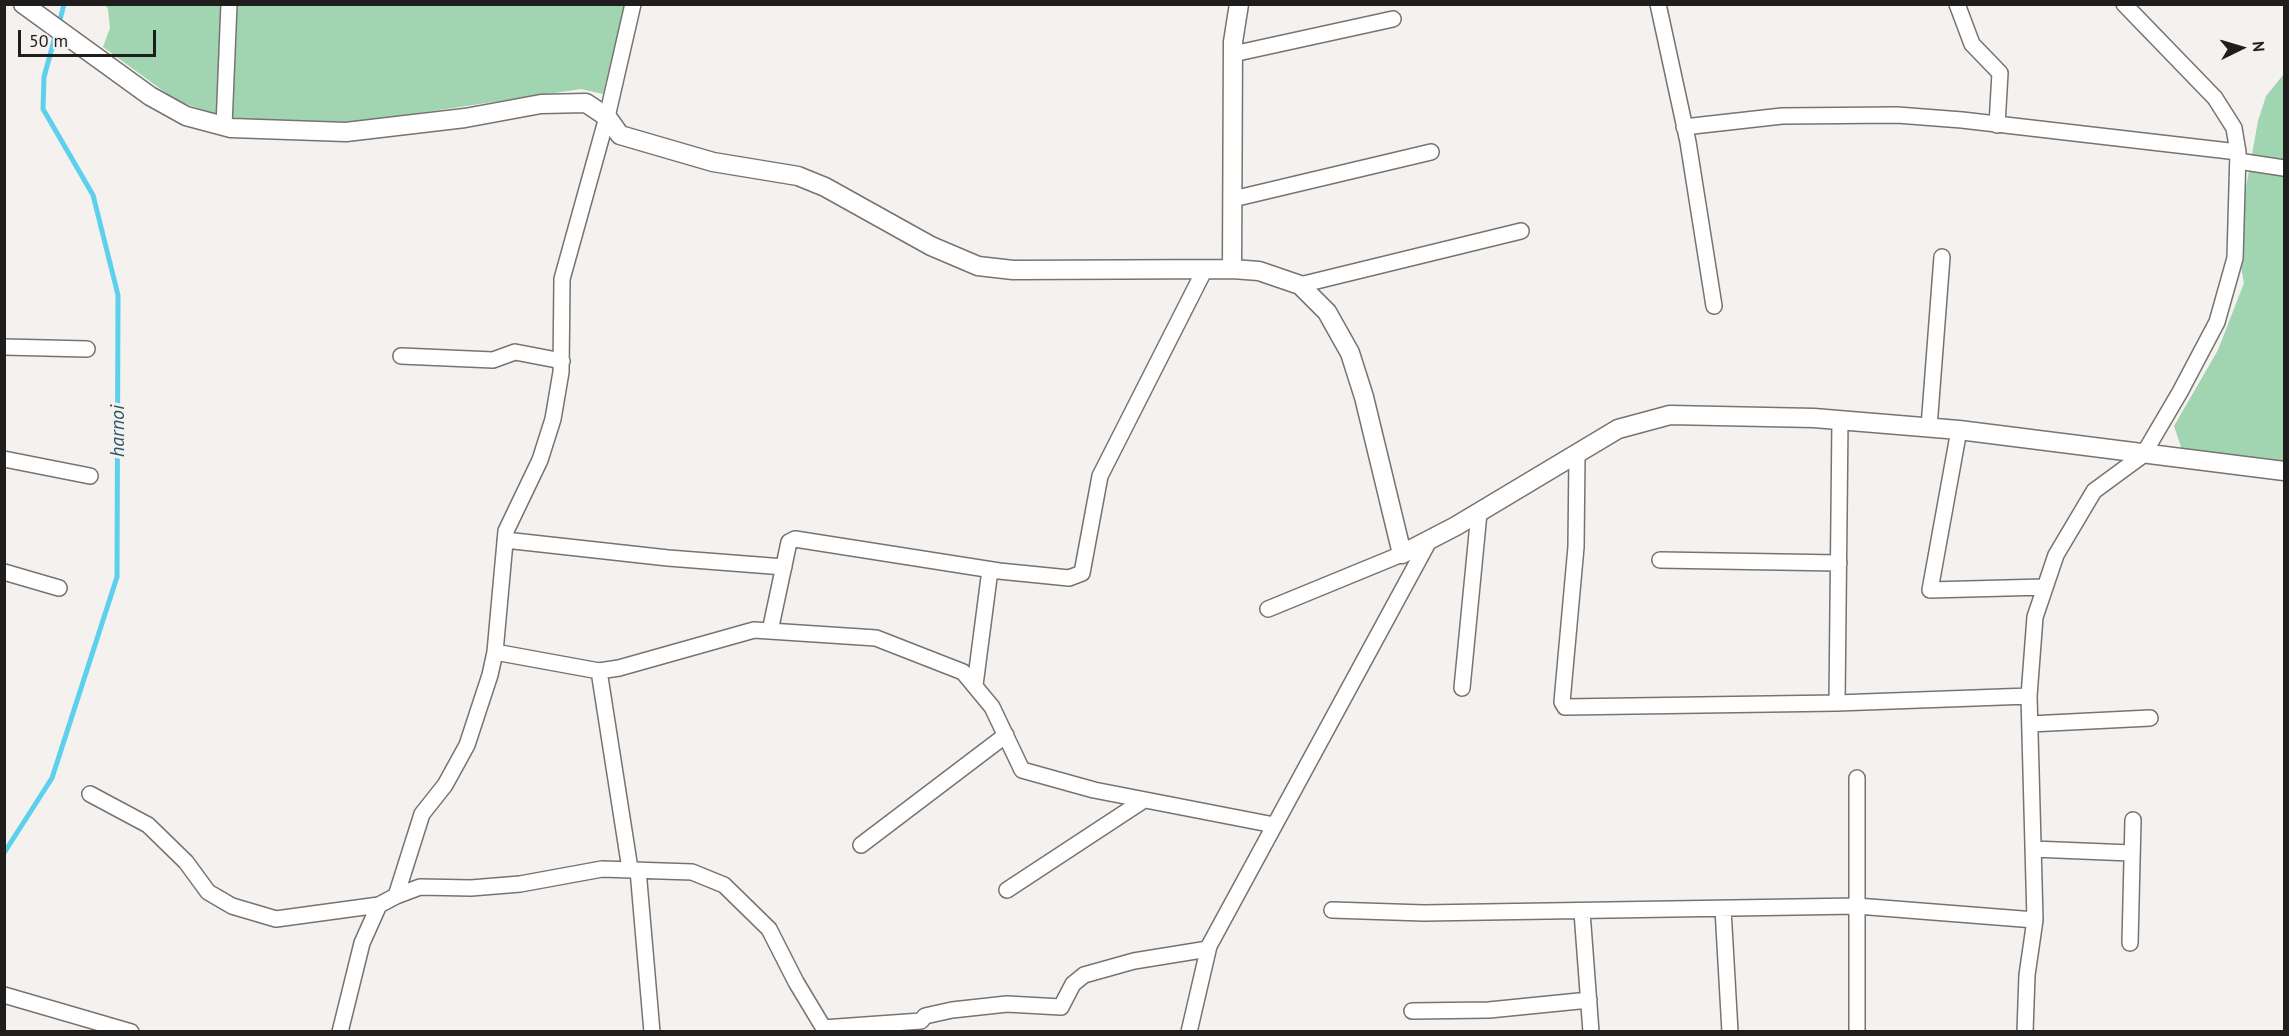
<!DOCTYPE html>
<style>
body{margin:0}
#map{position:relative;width:2289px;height:1036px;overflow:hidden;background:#f4f1ef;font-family:"PT Sans",sans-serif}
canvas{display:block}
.frame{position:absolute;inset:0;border:6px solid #1f1e1d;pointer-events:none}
.north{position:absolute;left:2211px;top:18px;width:60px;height:60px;-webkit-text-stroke:4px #f4f1ef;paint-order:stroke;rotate:85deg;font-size:16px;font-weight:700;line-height:24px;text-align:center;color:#1f1e1d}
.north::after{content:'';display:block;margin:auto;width:21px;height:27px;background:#1f1e1d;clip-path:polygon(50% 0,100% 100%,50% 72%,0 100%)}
.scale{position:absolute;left:18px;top:30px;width:138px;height:27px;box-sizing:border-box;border:3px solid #1f1e1d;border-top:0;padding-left:8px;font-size:18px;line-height:21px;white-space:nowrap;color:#1f1e1d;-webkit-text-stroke:4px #f4f1ef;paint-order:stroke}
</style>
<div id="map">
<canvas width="2289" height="1036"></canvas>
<div class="frame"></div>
<div class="north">N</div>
<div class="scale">50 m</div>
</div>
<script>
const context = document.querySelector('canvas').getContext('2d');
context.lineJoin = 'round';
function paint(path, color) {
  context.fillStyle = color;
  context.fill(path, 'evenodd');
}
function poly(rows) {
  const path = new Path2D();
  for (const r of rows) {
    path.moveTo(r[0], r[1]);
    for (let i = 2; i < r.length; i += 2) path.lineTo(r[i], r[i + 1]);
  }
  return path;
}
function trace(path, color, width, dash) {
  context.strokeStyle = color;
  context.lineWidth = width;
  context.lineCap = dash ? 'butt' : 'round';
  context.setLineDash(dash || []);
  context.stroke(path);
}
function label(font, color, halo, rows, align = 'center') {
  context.font = font + ' "PT Sans",sans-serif';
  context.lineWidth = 6;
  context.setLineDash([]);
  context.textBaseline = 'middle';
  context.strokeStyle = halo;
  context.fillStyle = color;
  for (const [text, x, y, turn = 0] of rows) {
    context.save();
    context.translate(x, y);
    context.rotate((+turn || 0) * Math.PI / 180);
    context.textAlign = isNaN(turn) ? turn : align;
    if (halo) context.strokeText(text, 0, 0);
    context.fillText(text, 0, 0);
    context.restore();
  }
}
paint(poly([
 [105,5,625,5,603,94,581,89,345,124,236,121,177,101,103,47,110,28,108,9],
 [2284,74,2284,462,2182,450,2174,426,2218,350,2244,283,2236,242,2258,121,2266,96]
]), '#a1d5b1');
trace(poly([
 [59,24,64,4],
 [4,853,52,778,117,577,118,295,93,195,43,109,44,77,56,33]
]), '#5cd0ed', 5);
const minor = poly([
 [1658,4,1688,142,1714,306],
 [1957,4,1972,44,2000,73,1997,125],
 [1233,54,1393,19],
 [224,126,229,4],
 [1684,127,1782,116,1897,115,1962,120,2238,152],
 [2238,161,2284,168],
 [1233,199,1431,152],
 [1300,285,1521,231],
 [4,347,87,349],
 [401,356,493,360,515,352,562,361],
 [1929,427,1942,257],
 [1959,430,1930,590,2044,587],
 [1577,456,1576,547,1562,702,1565,707,1837,703,2029,696],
 [4,459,90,476],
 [505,540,668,558,784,567],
 [1660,560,1839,563],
 [4,572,59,588],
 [1268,609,1402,554],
 [770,631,789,542,795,539,999,571,1069,578,1082,573,1100,476,1205,269],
 [495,652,599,671,619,668,754,630,876,638,963,672,992,707,1022,770,1094,790,1274,825],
 [599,671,630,869],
 [975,685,990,570],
 [1462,688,1479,513],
 [1837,703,1840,420],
 [2030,724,2150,718],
 [1857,778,1857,1032],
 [90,794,148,825,186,862,208,892,232,906,276,919,379,905],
 [861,845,1006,735],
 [2033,849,2131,853],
 [638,870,652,1032],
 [1007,890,1144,800],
 [396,896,420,887,471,888,520,884,602,869,692,872,724,885,769,929,796,982,826,1032],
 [1723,909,1730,1032],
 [1332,910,1424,913,1857,906,2035,920],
 [1582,912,1591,1032],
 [2130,943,2133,820],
 [4,995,131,1032],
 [1412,1011,1489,1010,1589,1000],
 [823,1028,921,1021,925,1016,952,1010,1007,1004,1061,1007,1073,984,1084,975,1134,961,1208,949],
 [340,1032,362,943,379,905,396,896,422,814,445,785,467,745,490,675,495,652,506,531,540,460,553,419,561,372,562,279,607,117,633,4],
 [1189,1032,1209,946,1429,541],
 [2025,1032,2027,975,2035,920,2029,696,2035,617,2056,555,2094,491,2143,455,2180,392,2217,322,2235,258,2238,152,2234,128,2215,98,2124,4]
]);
const tertiary = poly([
 [23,4,150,96,186,116,231,128,346,132,465,118,541,104,586,103,607,117,620,135,713,162,798,176,825,187,931,246,978,266,1013,270,1232,269,1259,271,1300,285,1327,312,1350,353,1364,397,1402,554,1456,526,1618,429,1670,415,1814,418,1959,430,2284,471],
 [1232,269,1233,42,1239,4]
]);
trace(minor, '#767371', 18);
trace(tertiary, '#767371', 21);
trace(minor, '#fff', 15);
trace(tertiary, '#fff', 18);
label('italic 20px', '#245562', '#f4f1ef', [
 ["harnoi",118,431,-90]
]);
</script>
